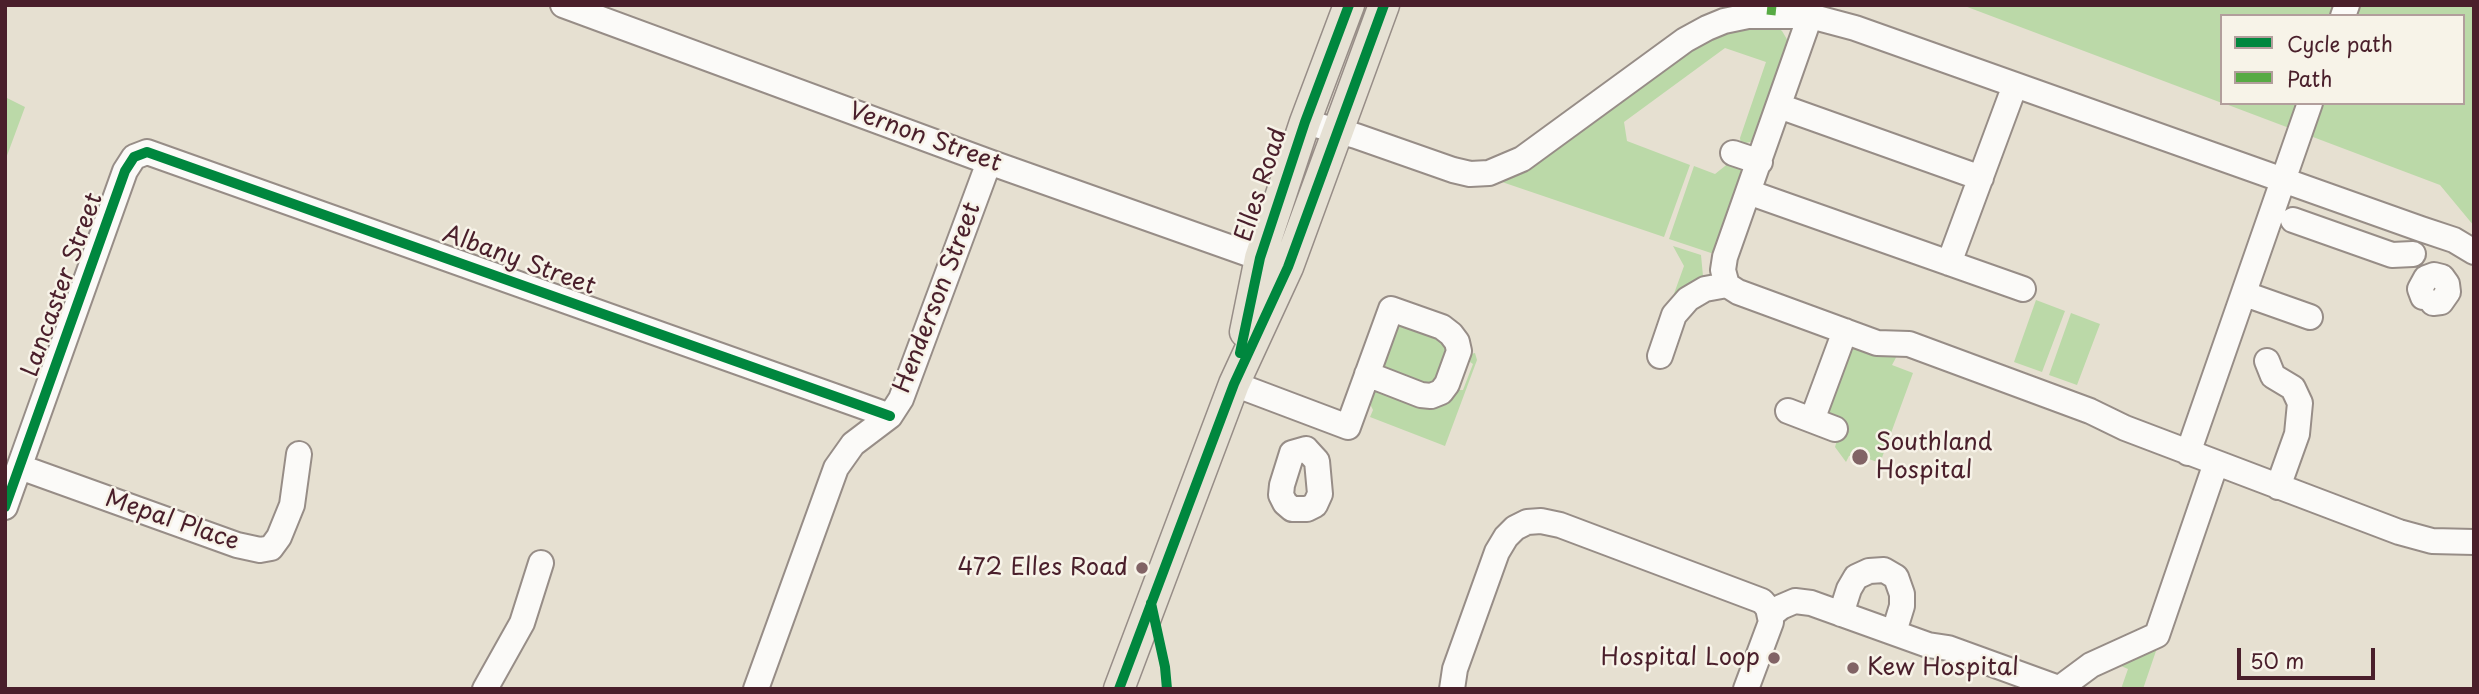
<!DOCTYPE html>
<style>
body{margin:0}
#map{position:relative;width:2479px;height:694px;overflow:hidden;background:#e6e0d1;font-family:"Playpen Sans",sans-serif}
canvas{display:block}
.frame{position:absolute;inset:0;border:7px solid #4a1f2b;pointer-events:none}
.legend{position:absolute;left:2220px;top:14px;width:245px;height:91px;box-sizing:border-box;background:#f7f3e8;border:2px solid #b29e9c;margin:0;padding:9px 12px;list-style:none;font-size:21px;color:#4a1f2b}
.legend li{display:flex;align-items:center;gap:14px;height:35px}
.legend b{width:35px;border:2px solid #b29e9c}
.scale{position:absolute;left:2237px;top:648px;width:138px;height:32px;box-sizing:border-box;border:4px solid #4a1f2b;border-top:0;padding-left:9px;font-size:21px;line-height:24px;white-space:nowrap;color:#4a1f2b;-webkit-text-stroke:5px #f7f3e8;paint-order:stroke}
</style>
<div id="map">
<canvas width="2479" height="694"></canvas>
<div class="frame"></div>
<ul class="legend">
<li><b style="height:9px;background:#00873e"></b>Cycle path</li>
<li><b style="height:9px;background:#57aa44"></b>Path</li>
</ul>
<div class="scale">50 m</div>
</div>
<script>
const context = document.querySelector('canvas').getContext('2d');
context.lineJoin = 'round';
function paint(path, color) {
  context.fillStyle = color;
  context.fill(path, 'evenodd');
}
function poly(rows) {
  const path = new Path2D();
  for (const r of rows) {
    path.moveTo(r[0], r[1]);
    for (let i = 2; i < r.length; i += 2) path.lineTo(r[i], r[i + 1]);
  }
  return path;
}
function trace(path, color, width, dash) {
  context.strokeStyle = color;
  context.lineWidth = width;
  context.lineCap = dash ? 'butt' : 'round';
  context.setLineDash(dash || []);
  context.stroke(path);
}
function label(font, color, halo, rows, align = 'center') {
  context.font = font + ' "Playpen Sans",sans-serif';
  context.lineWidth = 5;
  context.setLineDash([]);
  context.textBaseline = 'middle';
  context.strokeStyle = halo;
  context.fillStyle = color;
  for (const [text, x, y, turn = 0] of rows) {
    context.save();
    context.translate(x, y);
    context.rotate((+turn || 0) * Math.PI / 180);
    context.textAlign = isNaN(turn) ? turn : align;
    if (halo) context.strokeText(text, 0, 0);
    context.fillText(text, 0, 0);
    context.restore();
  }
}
paint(poly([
 [1962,5,2474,5,2474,226,2440,185,2223,103,2463,103,2463,16,2222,16,2222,103],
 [1742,26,1777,27,1782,31,1788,41,1755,141,1741,144,1740,138,1766,62,1725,48,1624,122,1627,141,1690,165,1664,237,1502,182,1526,168,1713,35],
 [5,97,25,107,5,161],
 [1730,162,1740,166,1743,171,1723,231,1719,233,1721,237,1715,252,1711,253,1669,239,1694,166,1715,174],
 [1673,246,1701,255,1703,276,1700,284,1662,327,1684,266],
 [2036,300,2065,311,2042,372,2014,362],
 [2071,313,2100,324,2077,385,2049,375],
 [1396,323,1436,335,1443,341,1447,350,1433,386,1381,371],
 [1853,347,1899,352,1892,365,1913,373,1880,463,1855,454,1849,456,1846,462,1835,447,1842,423,1829,418,1826,411,1834,389,1838,388,1837,384,1848,352,1852,352],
 [1475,353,1477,360,1445,446,1370,417,1373,410,1369,402,1372,389,1463,390,1473,364,1470,362,1471,354],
 [2157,648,2143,689,2121,689,2128,669,2119,665]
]), '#bbd9a8');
const minor = poly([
 [563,5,989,162,1277,264],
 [1810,16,1725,257,1723,270,1727,285,1738,292,1877,343,1909,344,2090,411,2125,428,2399,532,2432,541,2474,542],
 [2343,16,2347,5],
 [1779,106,1981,178],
 [1305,122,1356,136,1453,170,1470,174,1489,173,1522,159,1685,40,1707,28,1724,21,1748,16,1810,16,1855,28,2421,229,2454,240,2474,252],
 [1733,153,1760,162],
 [1748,192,2023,289],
 [2293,220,2392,255,2413,254],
 [1949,263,2015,85],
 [2245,294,2310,317],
 [2423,297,2420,289,2426,278,2434,275,2442,277,2447,284,2448,292,2441,302,2433,303],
 [1660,356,1674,315,1688,299,1705,289,1727,285],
 [2267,361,2273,376,2293,388,2300,403,2297,434,2278,487],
 [1234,384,1348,427,1391,309,1442,327,1451,334,1457,342,1459,351,1447,384,1441,392,1431,396,1421,395,1367,374],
 [1788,411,1835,429],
 [1812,420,1845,331],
 [1306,449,1317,461,1320,494,1315,505,1307,509,1292,509,1285,503,1281,495,1282,485,1292,453,1306,449],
 [2188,453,2310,103],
 [20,467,237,545,260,550,271,548,279,537,292,505,299,454],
 [5,507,125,171,134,157,147,152,890,416],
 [1841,614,1849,589,1856,577,1869,571,1884,570,1896,577,1902,594,1902,606,1894,632],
 [1771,615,1781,607,1795,601,1811,603,1928,645,1948,648,2061,689],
 [2060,688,2091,665,2157,635,2216,463],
 [485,689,522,623,541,563],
 [756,689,836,468,853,444,890,416,901,399,989,162],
 [1452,689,1455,669,1497,552,1506,537,1515,528,1527,522,1541,521,1560,525,1762,601,1768,608,1771,622,1746,689]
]);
const major = poly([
 [1245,332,1260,258,1305,122,1349,5],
 [1119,689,1234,384,1288,267,1384,5]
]);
trace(minor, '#978d87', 28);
trace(major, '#978d87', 33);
trace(minor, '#fbfaf8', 24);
trace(major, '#e6e1d4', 30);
trace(poly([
 [1771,15,1772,5]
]), '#57aa44', 9, [18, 9]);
trace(poly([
 [1240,353,1260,258,1305,122,1349,5],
 [5,507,125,171,134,157,147,152,890,416],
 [1151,603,1165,667,1167,689],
 [1119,689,1234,384,1288,267,1384,5]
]), '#00873e', 10);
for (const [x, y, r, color] of [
 [1860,457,9,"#816365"],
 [1142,568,7,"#816365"],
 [1774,658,7,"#816365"],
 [1853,668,7,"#816365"]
]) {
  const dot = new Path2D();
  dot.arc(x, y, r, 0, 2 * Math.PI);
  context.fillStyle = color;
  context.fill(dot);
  trace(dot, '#f7f3e8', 2.5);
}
label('24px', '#4a1f2b', '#f7f3e8', [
 ["Vernon Street",925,138,20],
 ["Elles Road",1262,185,-72],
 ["Albany Street",519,261,20],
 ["Lancaster Street",63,285,-70],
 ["Henderson Street",938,298,-69],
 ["Mepal Place",172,521,19]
]);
label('24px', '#4a1f2b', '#f7f3e8', [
 ["Southland",1876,443],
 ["Hospital",1876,471],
 ["472 Elles Road",1128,568,"right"],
 ["Hospital Loop",1760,658,"right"],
 ["Kew Hospital",1867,668]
], 'left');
</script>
